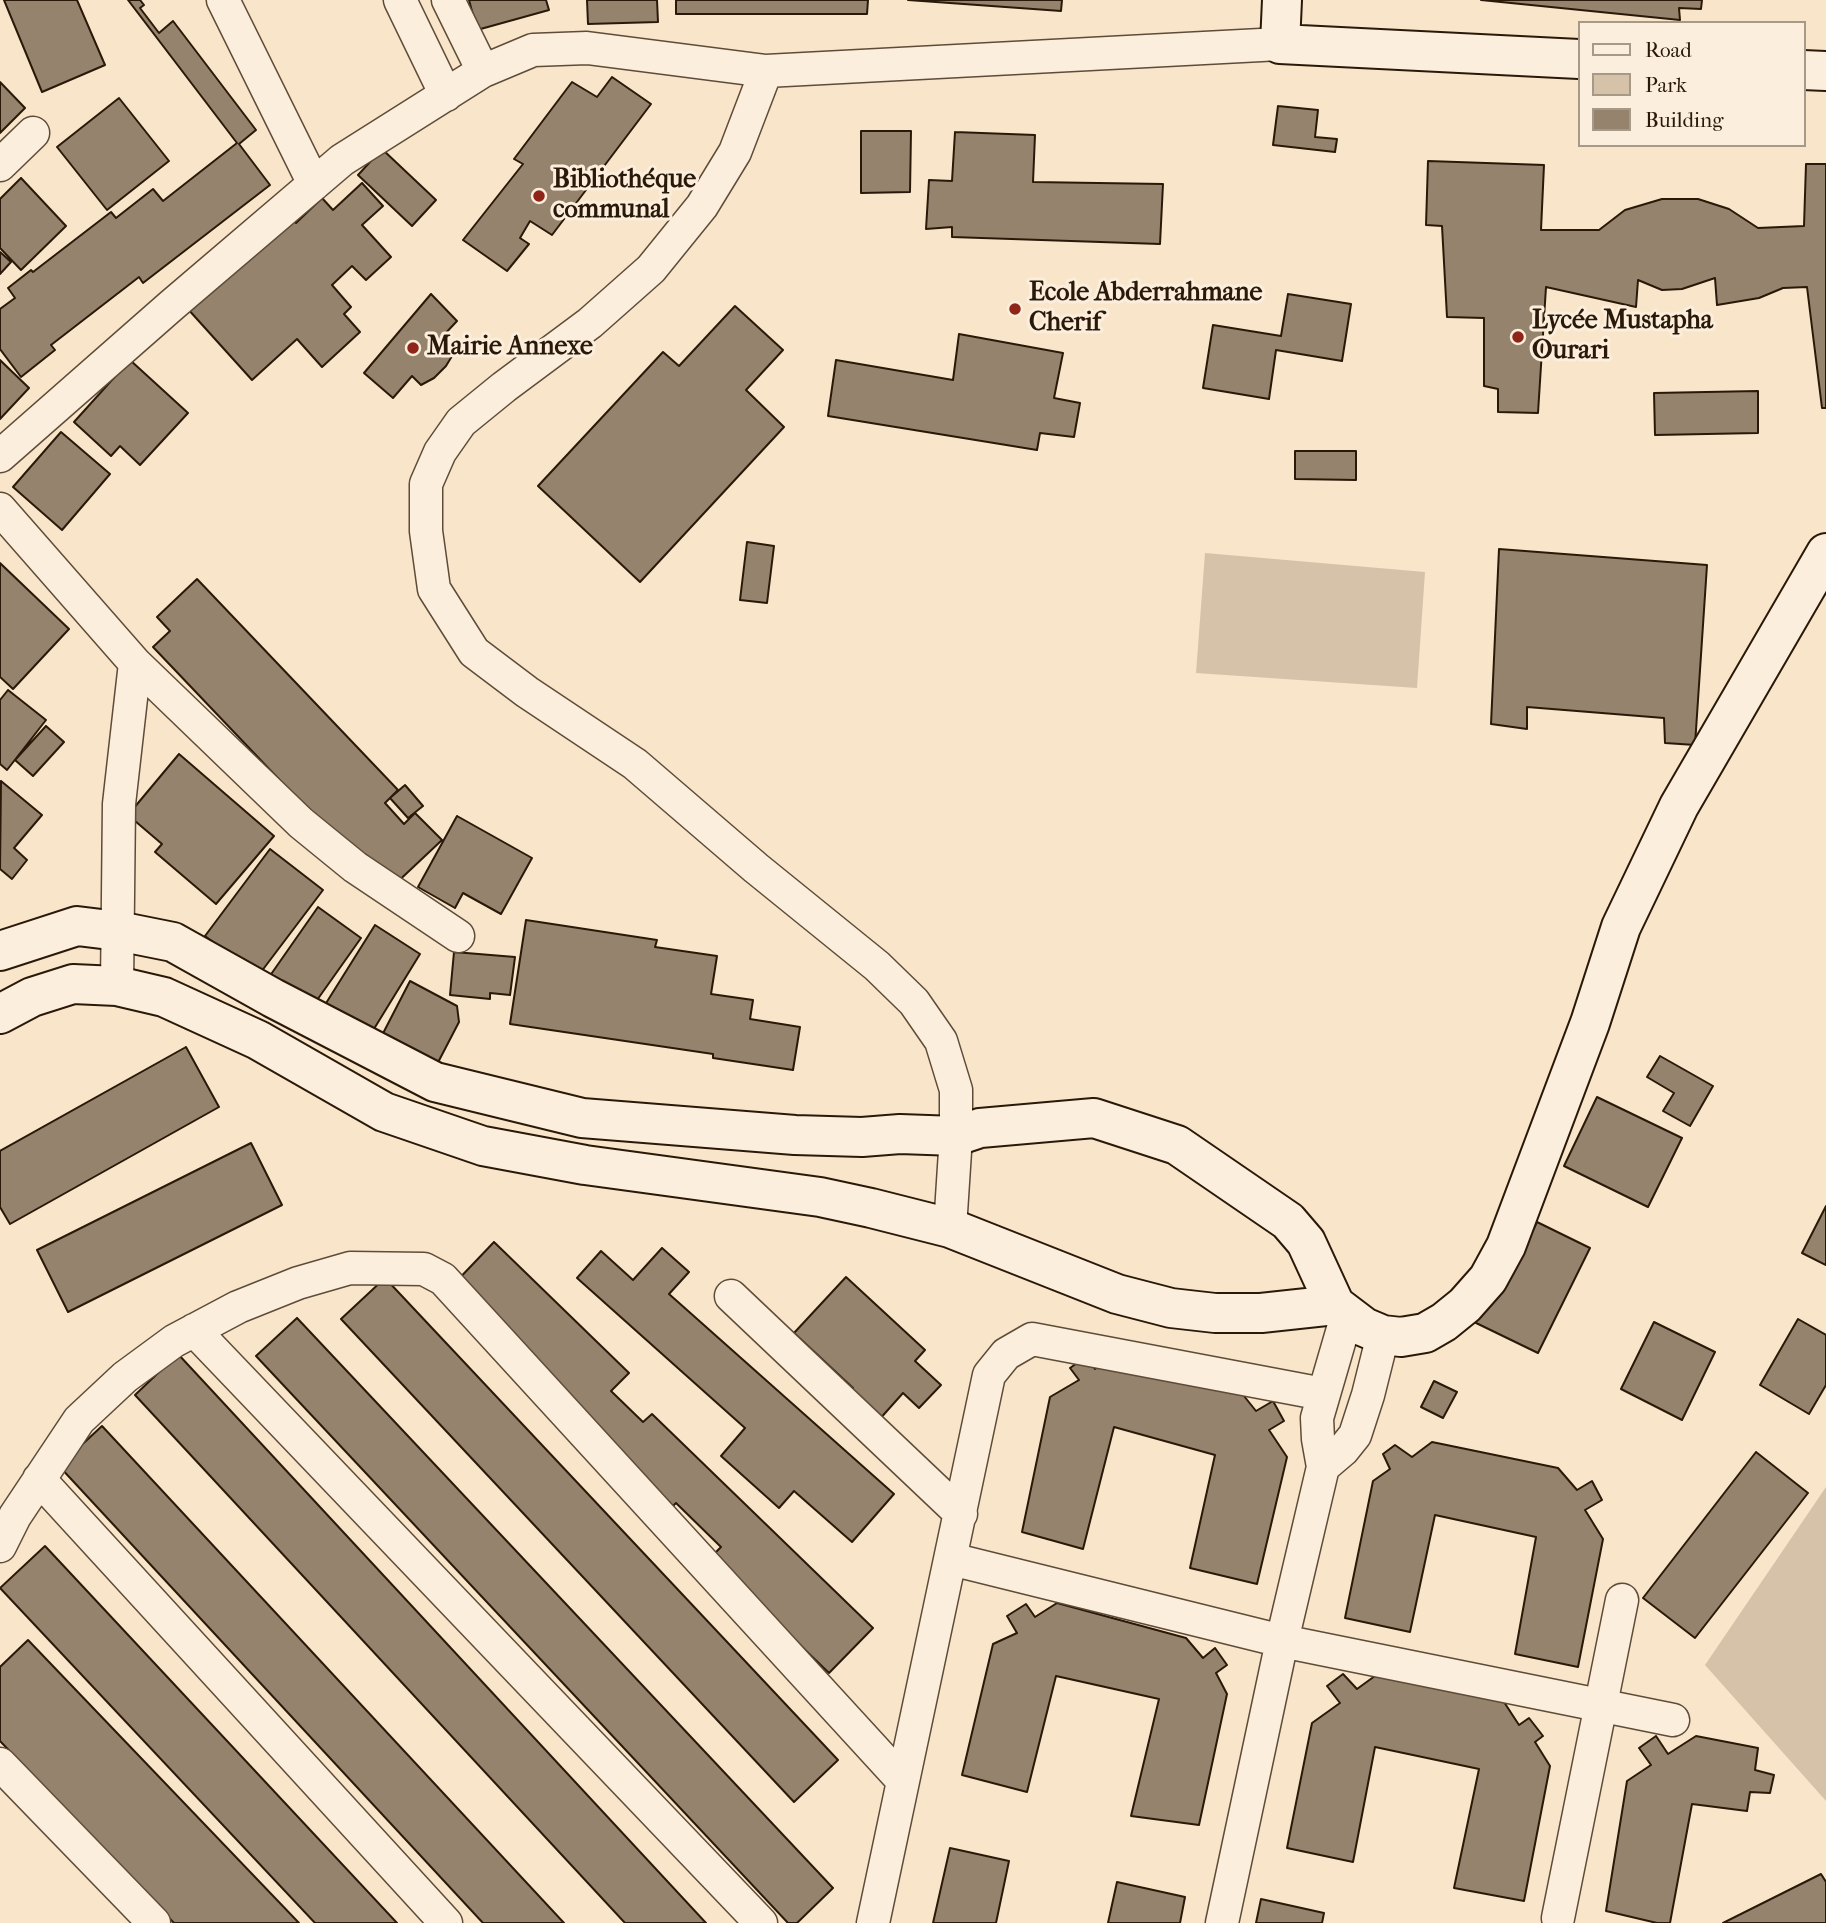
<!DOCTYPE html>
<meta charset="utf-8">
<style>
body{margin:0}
#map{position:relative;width:1826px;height:1923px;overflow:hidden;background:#f9e5c9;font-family:"IM FELL French Canon",serif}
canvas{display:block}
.legend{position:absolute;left:1578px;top:21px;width:228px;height:126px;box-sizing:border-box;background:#fbeedc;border:2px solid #a79988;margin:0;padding:9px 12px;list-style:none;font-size:21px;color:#2a1909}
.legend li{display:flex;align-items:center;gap:14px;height:35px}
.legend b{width:35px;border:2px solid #a79988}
</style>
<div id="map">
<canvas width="1826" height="1923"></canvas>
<ul class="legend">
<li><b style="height:9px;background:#fbeedc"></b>Road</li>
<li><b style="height:19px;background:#d6c2a8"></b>Park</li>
<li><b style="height:19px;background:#96836d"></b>Building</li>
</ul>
</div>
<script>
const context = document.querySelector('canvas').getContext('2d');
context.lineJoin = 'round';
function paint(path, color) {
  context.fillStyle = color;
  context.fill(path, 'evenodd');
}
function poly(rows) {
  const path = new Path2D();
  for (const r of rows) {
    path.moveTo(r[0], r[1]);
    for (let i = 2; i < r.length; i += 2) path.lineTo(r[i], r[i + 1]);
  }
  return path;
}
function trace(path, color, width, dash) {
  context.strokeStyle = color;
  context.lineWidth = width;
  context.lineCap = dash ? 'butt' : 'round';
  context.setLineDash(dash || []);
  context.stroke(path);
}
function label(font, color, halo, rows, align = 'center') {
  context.font = font + ' "IM FELL French Canon",serif';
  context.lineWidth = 6;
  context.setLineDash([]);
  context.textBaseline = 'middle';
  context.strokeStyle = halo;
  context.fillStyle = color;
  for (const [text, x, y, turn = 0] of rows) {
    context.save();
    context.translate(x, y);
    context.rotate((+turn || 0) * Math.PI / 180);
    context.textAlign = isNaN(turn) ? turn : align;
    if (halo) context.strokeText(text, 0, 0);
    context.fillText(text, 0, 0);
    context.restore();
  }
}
paint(poly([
 [1205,553,1425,572,1417,688,1196,673],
 [1826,1487,1826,1801,1705,1665]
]), '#d6c2a8');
const building = poly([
 [4,0,77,0,105,65,42,92,4,0],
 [128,0,140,0,144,5,140,8,159,33,173,21,256,130,239,144,270,185,143,283,139,277,51,345,55,350,21,377,0,349,0,309,15,298,8,288,31,270,33,272,111,212,116,218,153,189,163,201,237,143,128,0],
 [469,0,546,0,549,10,477,30,469,0],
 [587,0,657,0,658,22,588,24,587,0],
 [676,0,868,0,867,14,676,14,676,0],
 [908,0,1062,0,1061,11,908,0],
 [1481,0,1702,0,1701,9,1679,8,1680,20,1481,0],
 [612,77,651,104,552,235,530,221,520,238,529,244,507,271,463,240,523,164,514,159,572,82,597,97,612,77],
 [0,82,25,108,0,133,0,82],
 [119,98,169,161,107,210,57,147,119,98],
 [1278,106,1318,110,1315,137,1337,139,1335,152,1273,145,1278,106],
 [861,131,911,131,910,192,861,193,861,131],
 [955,132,1035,135,1033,182,1163,184,1160,244,952,237,952,227,926,229,929,180,952,181,955,132],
 [382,149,436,200,412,226,358,175,382,149],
 [1428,161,1544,165,1541,230,1599,230,1625,210,1662,199,1698,199,1729,209,1758,228,1804,226,1806,164,1826,164,1826,408,1822,408,1807,287,1783,288,1759,298,1717,305,1715,278,1682,289,1662,290,1638,280,1636,307,1546,287,1538,413,1498,412,1498,389,1484,386,1484,318,1447,317,1442,226,1426,225,1428,161],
 [21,178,66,226,21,270,0,248,0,199,21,178],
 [362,183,383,206,362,225,391,257,366,280,352,266,332,285,351,307,344,314,360,332,322,367,297,339,252,380,187,308,289,216,296,223,322,198,333,210,362,183],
 [0,252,11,262,0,274,0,252],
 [431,294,457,321,442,337,455,351,446,366,434,378,421,385,412,376,393,398,364,373,431,294],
 [1288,294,1351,304,1342,361,1276,350,1269,399,1203,388,1213,325,1281,336,1288,294],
 [735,306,783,350,746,390,784,427,640,582,538,486,663,352,679,366,735,306],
 [959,334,1063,353,1054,398,1080,403,1074,437,1040,433,1037,450,828,416,836,360,953,380,959,334],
 [0,360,29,388,0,419,0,360],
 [130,360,188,413,140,465,120,446,111,456,74,422,130,360],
 [1758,391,1758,433,1655,435,1654,393,1758,391],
 [61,432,110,474,62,530,13,487,61,432],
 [1295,451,1356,451,1356,480,1295,479,1295,451],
 [747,542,774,546,767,603,740,600,747,542],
 [1499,549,1707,565,1695,745,1665,743,1664,718,1527,707,1527,729,1491,724,1499,549],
 [0,563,69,629,13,689,0,677,0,563],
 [197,579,398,790,385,803,404,824,415,813,442,840,391,888,351,855,153,647,170,631,157,617,197,579],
 [8,690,46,720,7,770,0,764,0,700,8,690],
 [46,726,64,742,33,776,15,760,46,726],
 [179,754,274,836,216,904,155,852,162,844,128,815,179,754],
 [1,781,42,815,14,848,27,860,12,879,0,869,1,781],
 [405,785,423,806,408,818,390,798,405,785],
 [457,816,532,858,501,914,463,893,455,908,418,887,457,816],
 [270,849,323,890,258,976,205,936,270,849],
 [318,907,361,938,310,1010,267,980,318,907],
 [526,920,657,940,655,947,717,956,711,994,753,1000,750,1019,800,1027,793,1070,713,1058,713,1054,510,1024,526,920],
 [375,925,420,954,369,1037,323,1008,375,925],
 [454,952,515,957,510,995,490,993,490,999,450,995,454,952],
 [410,981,457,1006,459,1022,432,1074,377,1045,410,981],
 [186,1047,219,1107,10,1224,0,1207,0,1151,186,1047],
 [1660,1056,1713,1086,1690,1126,1663,1111,1674,1093,1647,1077,1660,1056],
 [1597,1097,1682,1138,1648,1207,1564,1166,1597,1097],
 [251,1143,282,1205,68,1312,37,1250,251,1143],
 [1826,1206,1826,1265,1802,1253,1826,1206],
 [1537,1222,1590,1248,1538,1353,1472,1321,1520,1257,1537,1222],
 [494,1242,629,1373,611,1391,643,1422,652,1414,873,1628,829,1673,710,1558,721,1547,676,1503,663,1516,452,1286,494,1242],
 [662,1248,689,1272,669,1294,894,1494,852,1542,794,1491,779,1508,721,1456,745,1428,577,1278,601,1251,633,1280,662,1248],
 [846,1277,925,1350,915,1361,941,1385,919,1408,903,1393,878,1421,849,1393,853,1388,794,1333,846,1277],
 [385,1278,838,1760,794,1802,341,1319,385,1278],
 [297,1318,833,1888,797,1923,788,1923,256,1356,297,1318],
 [1798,1319,1826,1335,1826,1385,1809,1414,1760,1385,1798,1319],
 [1654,1322,1715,1352,1682,1420,1621,1389,1654,1322],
 [178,1354,706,1923,625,1923,135,1395,178,1354],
 [1087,1356,1095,1369,1114,1358,1240,1391,1256,1411,1273,1401,1284,1421,1269,1430,1287,1457,1257,1584,1190,1568,1215,1455,1114,1427,1083,1549,1022,1532,1050,1397,1079,1380,1070,1368,1087,1356],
 [1434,1381,1457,1392,1443,1418,1421,1407,1434,1381],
 [102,1426,564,1923,483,1923,59,1466,102,1426],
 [1432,1442,1558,1468,1577,1490,1592,1481,1602,1500,1585,1510,1603,1539,1578,1667,1515,1654,1536,1537,1435,1515,1410,1632,1345,1618,1373,1481,1390,1469,1383,1454,1395,1445,1412,1457,1432,1442],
 [1756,1452,1808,1493,1695,1638,1643,1598,1756,1452],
 [45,1546,397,1923,315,1923,0,1588,45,1546],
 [1057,1603,1186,1638,1203,1658,1215,1648,1227,1665,1216,1673,1227,1694,1199,1825,1131,1816,1159,1699,1056,1676,1027,1792,962,1775,993,1644,1017,1633,1007,1616,1026,1604,1035,1617,1057,1603],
 [28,1640,299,1923,174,1923,0,1741,0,1667,28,1640],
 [1379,1673,1504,1702,1519,1725,1529,1718,1543,1736,1535,1742,1550,1766,1524,1901,1454,1888,1479,1769,1375,1747,1353,1862,1287,1848,1312,1723,1340,1703,1327,1686,1343,1674,1357,1689,1379,1673],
 [1656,1736,1668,1754,1696,1736,1758,1748,1755,1770,1774,1775,1770,1793,1750,1792,1747,1811,1692,1804,1670,1923,1657,1923,1606,1911,1627,1781,1651,1765,1639,1748,1656,1736],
 [950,1848,1009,1861,996,1923,933,1923,950,1848],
 [1821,1874,1826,1882,1826,1923,1723,1923,1821,1874],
 [1117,1882,1185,1897,1180,1923,1108,1923,1117,1882],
 [1261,1899,1324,1913,1322,1923,1256,1923,1261,1899]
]);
paint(building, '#96836d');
trace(building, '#2a1909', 2);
const street = poly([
 [223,0,314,184],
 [400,0,446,95],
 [448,0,483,71],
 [766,71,735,152,702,206,651,269,590,323,504,387,461,422,440,452,426,484,426,531,434,589,474,652,527,692,635,764,756,868,877,966,914,1002,941,1041,956,1090,956,1136,950,1228],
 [0,165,33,133],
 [0,456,172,305,342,160,483,71,533,50,587,48,766,71,1280,44],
 [0,509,135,663,301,823,355,867,458,936],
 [117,986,119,804,135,663],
 [731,1296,961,1514],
 [194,1330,761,1923],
 [1323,1467,1343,1450,1355,1435,1368,1395,1383,1335],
 [39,1479,446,1923],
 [0,1546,15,1516,79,1420,125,1377,174,1341,238,1307,298,1283,350,1268,424,1269,443,1279,902,1780],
 [951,1559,1282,1641,1673,1720],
 [0,1764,154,1923],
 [1558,1918,1622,1600],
 [873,1923,989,1375,1006,1354,1032,1339,1323,1394],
 [1222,1923,1282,1641,1323,1467,1318,1439,1317,1418,1347,1315]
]);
const secondary = poly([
 [1282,0,1280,44,1579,59],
 [1803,70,1826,71],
 [0,951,77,926,118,931,173,942,273,998,435,1082,582,1118,795,1135,862,1137,900,1134,956,1136,980,1128,1094,1118,1177,1145,1288,1221,1306,1242,1335,1305,1364,1327,1383,1335,1401,1337,1425,1333,1444,1322,1465,1305,1488,1279,1506,1246,1590,1023,1621,927,1679,806,1826,553],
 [0,1014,32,997,73,984,117,986,164,997,258,1040,384,1112,483,1146,585,1165,820,1197,871,1208,950,1228,1117,1294,1171,1308,1215,1313,1261,1313,1335,1305]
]);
trace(street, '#5e4c39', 35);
trace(secondary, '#2a1909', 42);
trace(street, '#fbeedc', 32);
trace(secondary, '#fbeedc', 38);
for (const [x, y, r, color] of [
 [539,196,7,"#8f2418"],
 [1015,309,7,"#8f2418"],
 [1518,337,7,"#8f2418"],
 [413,348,7,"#8f2418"]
]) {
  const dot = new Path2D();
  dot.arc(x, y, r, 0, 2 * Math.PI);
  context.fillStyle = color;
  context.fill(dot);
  trace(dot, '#fbeedc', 2.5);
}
label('bold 26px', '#2a1909', '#fbeedc', [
 ["Bibliothéque",553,181],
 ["communal",553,211],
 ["Ecole Abderrahmane",1029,294],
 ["Cherif",1029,324],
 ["Lycée Mustapha",1532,322],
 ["Ourari",1532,352],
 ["Mairie Annexe",427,348]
], 'left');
</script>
